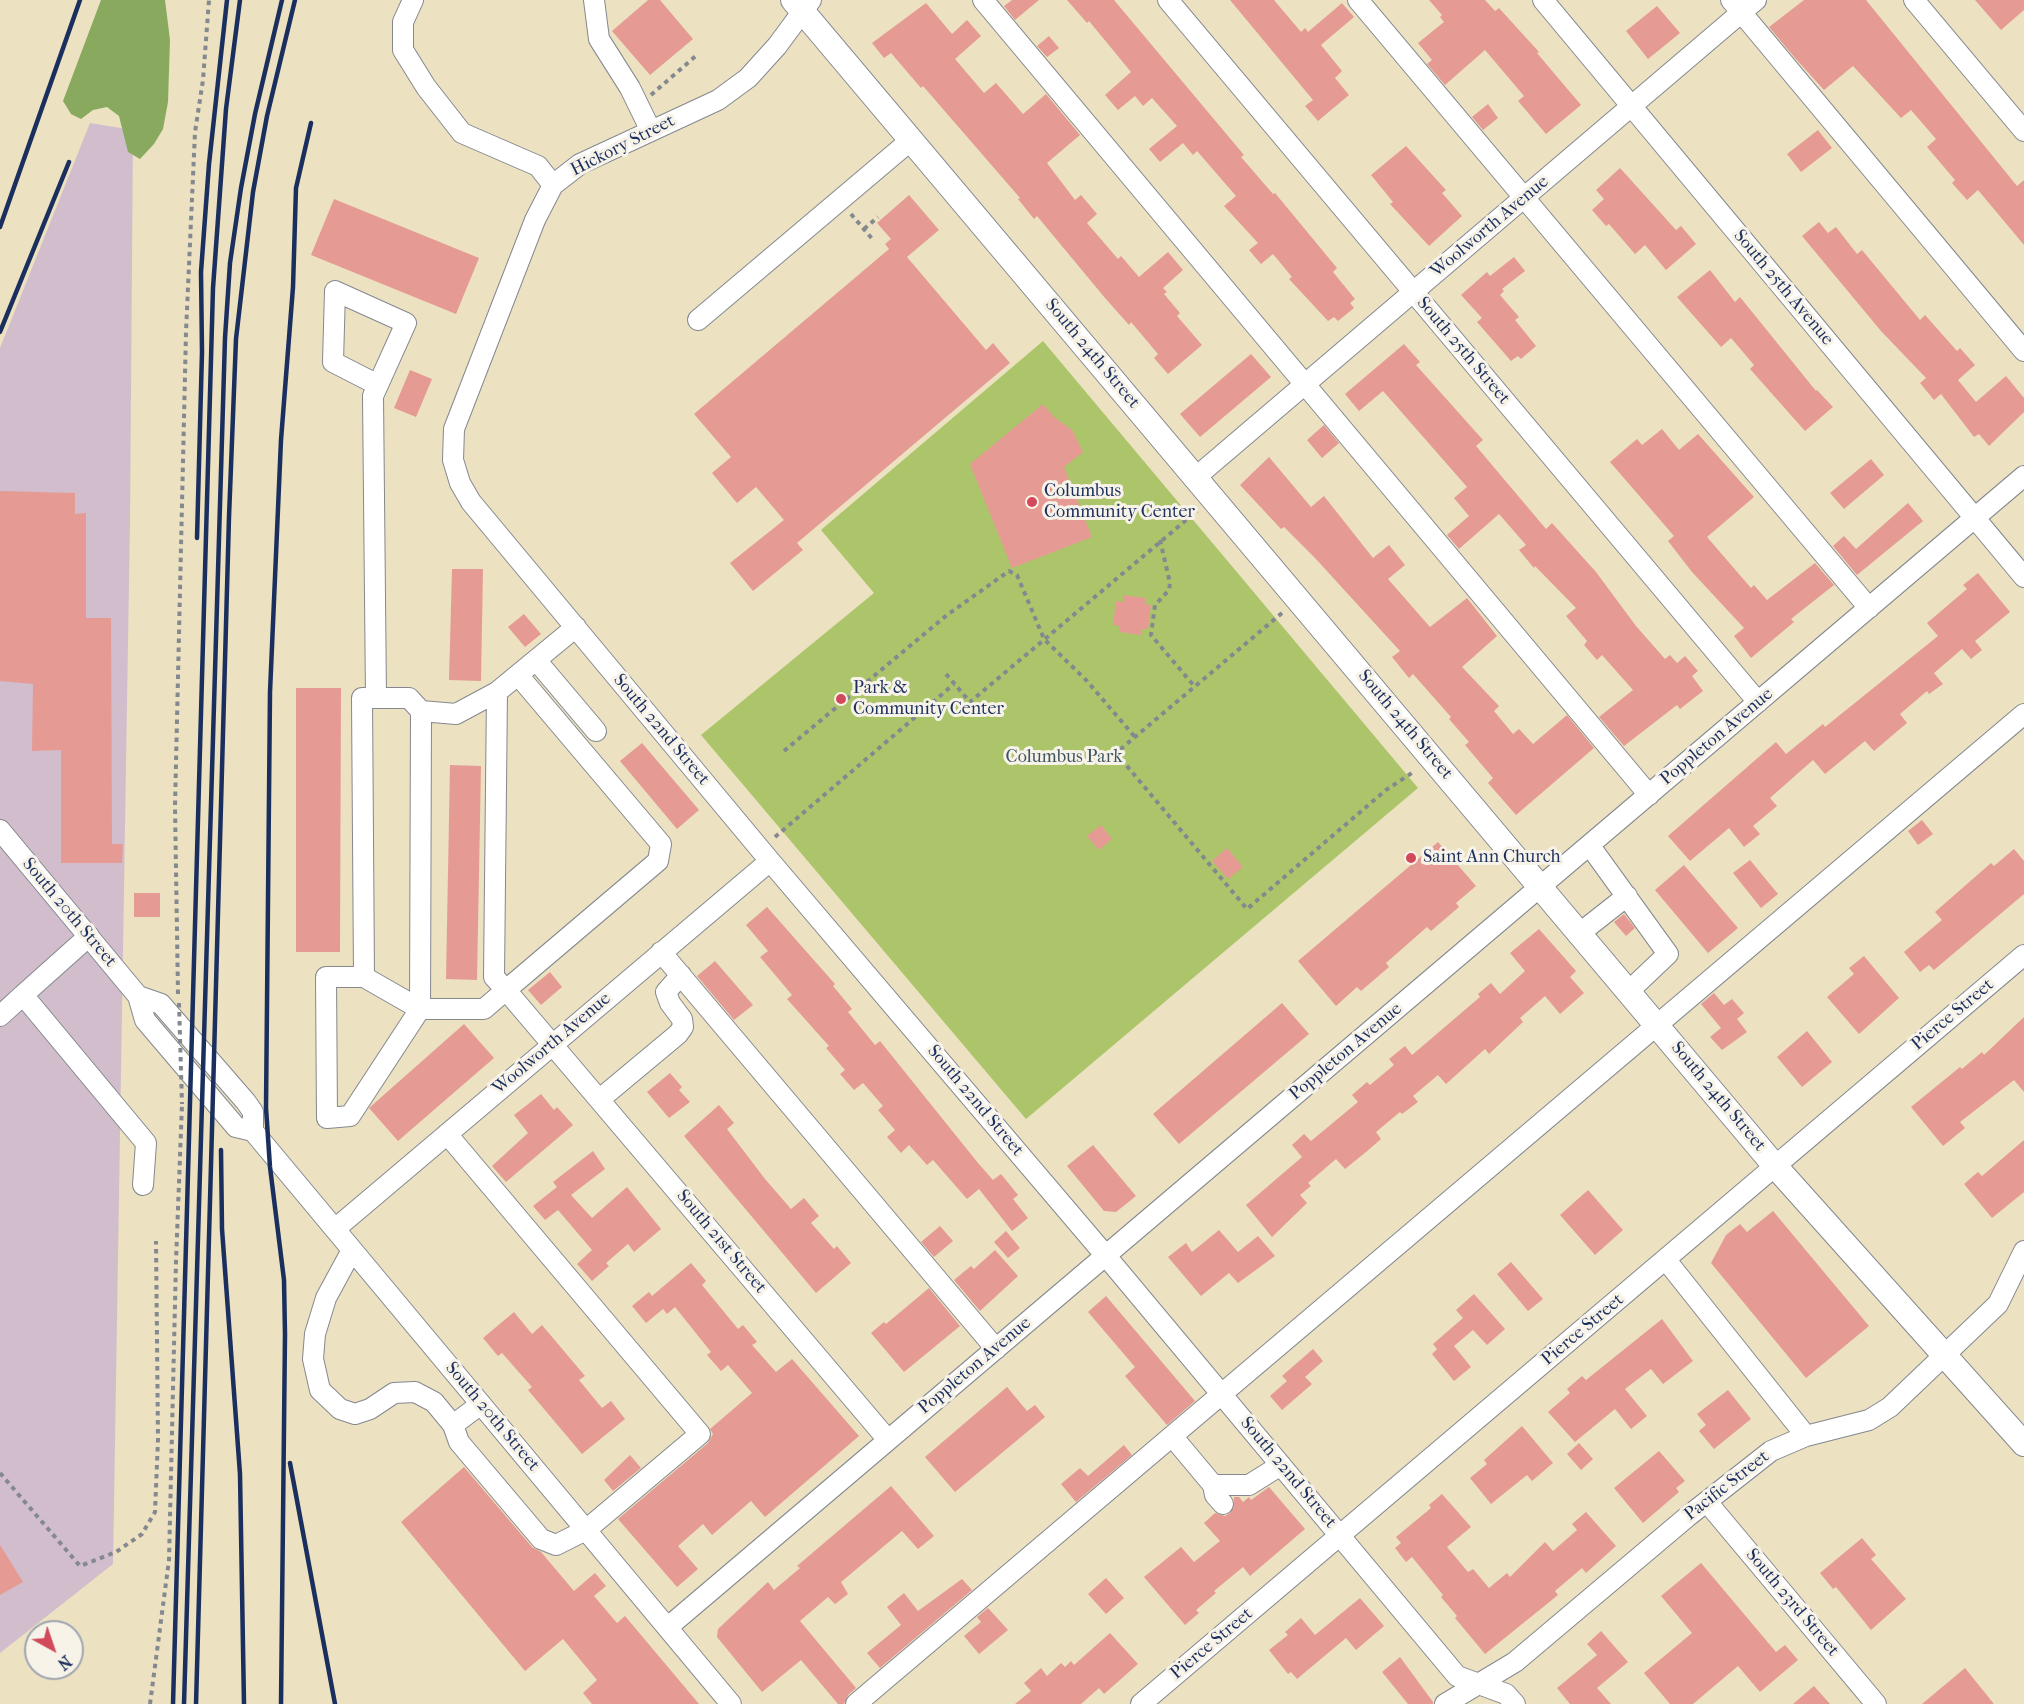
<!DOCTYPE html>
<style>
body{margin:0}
#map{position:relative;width:2024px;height:1704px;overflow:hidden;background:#ece1c0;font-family:"IM FELL French Canon",serif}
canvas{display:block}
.north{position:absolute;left:24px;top:1620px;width:60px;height:60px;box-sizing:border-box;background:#f7f3e8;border:2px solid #9fa5b1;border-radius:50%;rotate:140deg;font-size:16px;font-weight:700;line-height:24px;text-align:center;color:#1b2f5e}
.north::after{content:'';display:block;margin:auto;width:21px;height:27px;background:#d1495b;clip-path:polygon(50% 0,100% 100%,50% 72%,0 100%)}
</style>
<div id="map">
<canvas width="2024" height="1704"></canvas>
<div class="north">N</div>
</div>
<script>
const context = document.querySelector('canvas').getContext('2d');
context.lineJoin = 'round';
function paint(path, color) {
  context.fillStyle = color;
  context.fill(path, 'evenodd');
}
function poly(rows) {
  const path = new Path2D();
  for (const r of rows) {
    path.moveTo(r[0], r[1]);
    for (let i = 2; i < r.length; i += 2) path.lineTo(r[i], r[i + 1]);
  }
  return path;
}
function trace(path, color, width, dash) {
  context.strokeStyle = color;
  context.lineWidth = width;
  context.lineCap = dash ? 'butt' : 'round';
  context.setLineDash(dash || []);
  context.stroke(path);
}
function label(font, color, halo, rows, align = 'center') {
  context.font = font + ' "IM FELL French Canon",serif';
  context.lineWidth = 6;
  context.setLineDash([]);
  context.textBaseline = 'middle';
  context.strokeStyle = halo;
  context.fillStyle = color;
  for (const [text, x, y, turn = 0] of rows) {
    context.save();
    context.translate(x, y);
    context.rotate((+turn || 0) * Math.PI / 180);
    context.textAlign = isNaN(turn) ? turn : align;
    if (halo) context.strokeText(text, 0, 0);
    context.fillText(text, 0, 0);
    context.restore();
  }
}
paint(poly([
 [90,123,133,130,130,519,113,1564,0,1653,0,348]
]), '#d1bdcc');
paint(poly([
 [1043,341,1418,788,1026,1119,701,735,874,593,821,530]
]), '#acc56a');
paint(poly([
 [101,0,165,0,170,40,168,102,163,129,154,144,140,159,128,152,119,116,107,107,93,110,81,119,71,114,63,101]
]), '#89aa5e');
paint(poly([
 [648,0,660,0,693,39,650,75,612,31],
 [1012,0,1039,0,1015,20,1004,6],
 [1067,0,1114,0,1244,155,1241,157,1273,194,1275,193,1337,268,1333,272,1355,299,1350,303,1354,308,1338,321,1334,317,1328,321,1289,279,1292,277,1273,254,1261,264,1249,250,1258,243,1224,206,1236,196,1197,151,1193,155,1183,143,1160,162,1149,149,1177,126,1152,98,1143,106,1135,96,1118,110,1105,95,1131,72,1089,21,1087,23],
 [1230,0,1274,0,1301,32,1305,28,1308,32,1342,3,1354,17,1321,45,1342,71,1335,78,1349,95,1318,121,1305,106,1313,100],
 [1429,0,1485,0,1495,11,1499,8,1539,52,1537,53,1581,105,1546,134,1518,101,1524,96,1485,50,1445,85,1427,64,1432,60,1418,43,1444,22,1440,17,1442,15],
 [1804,0,1866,0,2017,186,2024,180,2024,245,1978,190,1967,200,1952,183,1955,180,1927,147,1936,139,1911,110,1901,118,1853,66,1824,90,1795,58,1769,27],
 [1975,0,2024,0,2024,10,2001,30],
 [926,3,952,34,967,20,981,36,955,59,984,93,996,83,1023,114,1046,94,1080,135,1047,163,1075,200,1081,195,1097,214,1087,223,1118,259,1121,256,1139,277,1168,252,1183,270,1163,288,1167,292,1164,294,1180,313,1177,316,1202,345,1168,374,1154,358,1158,354,1131,322,1129,325,1105,298,1037,216,1034,219,1018,199,1020,198,923,86,921,88,891,53,884,58,872,43],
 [1657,6,1680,33,1648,59,1626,31],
 [1049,36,1059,48,1047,57,1037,46],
 [1488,104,1498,118,1483,130,1472,117],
 [1818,130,1832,148,1801,172,1787,154],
 [1406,146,1446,190,1442,193,1462,216,1429,246,1390,204,1393,202,1371,175],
 [1620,168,1676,230,1681,226,1696,244,1666,270,1645,245,1635,254,1609,224,1606,226,1592,210,1604,199,1596,190],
 [909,195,939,230,907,257,986,350,993,343,1010,363,797,543,803,550,753,591,730,563,784,520,756,487,737,503,712,473,731,457,694,414,889,249,885,244,891,239,877,223],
 [334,199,479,258,456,314,311,255],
 [1819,222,1828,233,1836,227,1857,254,1862,250,1920,320,1925,315,1957,351,1960,348,1975,365,1958,380,1976,402,2006,376,2024,398,2024,412,1989,446,1979,434,1974,437,1941,394,1934,400,1920,383,1926,378,1881,331,1802,236],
 [1514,257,1525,271,1502,289,1504,291,1500,295,1519,317,1515,320,1536,346,1521,359,1518,356,1511,361,1477,322,1482,318,1461,295,1487,272,1490,276],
 [1710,270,1735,302,1740,297,1816,391,1817,390,1833,407,1805,431,1750,369,1754,365,1731,338,1721,347,1677,297],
 [1404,344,1420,362,1416,365,1483,440,1476,446,1546,529,1552,523,1596,572,1636,626,1665,659,1670,655,1677,663,1685,656,1698,671,1692,676,1703,691,1680,709,1677,705,1624,746,1599,717,1633,690,1602,655,1597,660,1584,645,1587,641,1566,616,1576,608,1535,566,1534,568,1519,550,1526,545,1499,514,1459,549,1447,535,1469,516,1454,498,1467,487,1383,391,1359,411,1345,394],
 [1251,354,1271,377,1200,437,1180,414],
 [410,370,432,379,416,417,394,408],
 [1043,404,1054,417,1072,430,1083,452,1064,467,1092,537,1012,568,970,464],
 [1324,425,1339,443,1322,458,1307,440],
 [1662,429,1679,450,1698,434,1754,497,1707,537,1751,588,1754,585,1767,600,1815,563,1834,585,1791,619,1794,622,1751,658,1734,636,1744,628,1692,572,1668,541,1674,536,1610,462,1637,439,1642,445],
 [1269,457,1311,507,1324,496,1373,558,1389,545,1405,565,1388,579,1430,627,1467,598,1497,636,1462,667,1499,706,1494,711,1513,734,1519,729,1533,744,1567,715,1594,748,1516,815,1488,783,1493,778,1465,745,1469,742,1449,719,1451,717,1413,674,1409,678,1392,657,1400,651,1315,558,1284,527,1281,529,1240,485],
 [1871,459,1884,475,1844,509,1830,493],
 [0,491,75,493,75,514,86,513,86,618,111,618,112,844,123,844,122,863,61,863,61,750,32,751,33,684,0,681],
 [1908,503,1923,521,1857,575,1833,546,1844,536,1856,549],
 [452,569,483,569,481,681,449,680],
 [1978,573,2010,612,1975,641,1982,650,1971,659,1962,649,1934,673,1943,684,1929,694,1927,691,1900,714,1907,723,1874,751,1865,741,1825,774,1813,760,1770,798,1777,806,1753,826,1760,834,1744,847,1729,828,1690,861,1668,836,1776,742,1786,754,1823,724,1825,727,1938,636,1927,623,1967,589,1963,585],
 [1123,595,1146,598,1145,604,1151,605,1148,629,1142,629,1141,635,1119,632,1119,626,1113,625,1116,601,1123,602],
 [524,614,541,634,525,647,508,627],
 [296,688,341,688,340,952,296,952],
 [642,743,699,810,677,829,620,761],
 [450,765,481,766,477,980,446,979],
 [1922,820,1933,834,1918,845,1908,831],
 [1101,825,1112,839,1099,850,1087,836],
 [1438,842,1476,886,1456,903,1459,907,1431,931,1427,927,1386,963,1389,967,1361,991,1357,987,1336,1006,1298,961],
 [1227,848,1243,867,1228,879,1212,861],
 [2014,849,2024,861,2024,894,1934,970,1929,965,1920,972,1904,952,1942,920,1935,912,1991,863,1994,866],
 [1750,860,1778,894,1761,908,1733,873],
 [1684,865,1738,928,1708,953,1655,890],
 [134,893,160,893,160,917,134,917],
 [767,907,835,984,833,986,852,1009,848,1012,875,1045,880,1041,978,1163,993,1180,1001,1174,1018,1195,1013,1199,1028,1218,1012,1231,979,1189,967,1199,933,1160,927,1165,909,1145,901,1153,887,1137,895,1130,878,1110,883,1106,863,1083,854,1090,840,1074,845,1070,826,1048,829,1046,787,999,792,995,760,957,768,951,746,925],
 [1624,914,1635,928,1626,936,1614,922],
 [1539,929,1576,971,1570,977,1584,993,1560,1014,1545,996,1520,1018,1523,1022,1489,1054,1485,1049,1446,1084,1438,1075,1413,1096,1418,1102,1402,1114,1400,1112,1376,1132,1381,1139,1366,1152,1345,1169,1336,1159,1308,1183,1311,1186,1300,1195,1307,1203,1272,1237,1246,1205,1302,1157,1292,1145,1304,1134,1311,1141,1358,1102,1352,1095,1367,1082,1370,1085,1394,1065,1389,1059,1405,1046,1412,1055,1480,997,1478,994,1491,983,1500,994,1525,971,1510,953],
 [1864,956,1899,998,1859,1034,1827,997,1854,974,1849,968],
 [715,961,753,1005,734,1020,697,976],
 [550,972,562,987,541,1005,528,990],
 [1714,993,1724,1005,1732,999,1744,1013,1737,1019,1747,1032,1722,1050,1710,1037,1721,1028,1701,1004],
 [1282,1003,1309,1034,1179,1144,1153,1114],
 [2024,1017,2024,1092,2014,1080,1960,1122,1965,1128,1943,1146,1911,1107,1960,1067,1962,1069,1982,1052,1984,1055],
 [464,1024,494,1058,398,1141,369,1108],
 [1807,1031,1832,1062,1802,1087,1777,1057],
 [670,1073,682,1087,679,1090,690,1102,669,1118,647,1092],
 [541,1094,554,1110,557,1107,573,1125,506,1182,492,1166,528,1133,514,1115],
 [719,1105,734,1123,727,1129,765,1179,791,1209,804,1198,819,1216,811,1223,834,1249,837,1246,851,1263,816,1293,684,1136],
 [2024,1140,2024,1192,1992,1218,1964,1184,1978,1172,1982,1176],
 [1093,1145,1136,1196,1116,1212,1104,1211,1067,1166],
 [593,1151,605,1169,571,1195,592,1218,627,1187,661,1229,634,1252,628,1244,606,1263,609,1266,592,1281,577,1264,592,1250,558,1210,545,1220,533,1206,557,1187,553,1182],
 [1588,1190,1623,1230,1595,1255,1560,1215],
 [1773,1211,1869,1326,1806,1378,1711,1263,1726,1235,1740,1224,1747,1232],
 [940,1226,953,1241,934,1257,921,1242],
 [1219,1230,1238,1252,1258,1236,1275,1256,1238,1283,1229,1273,1201,1296,1168,1257,1186,1243,1192,1252],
 [1006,1231,1020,1248,1008,1258,994,1242],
 [995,1250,1018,1276,980,1311,954,1280,971,1266,974,1269],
 [1511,1262,1543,1299,1528,1311,1497,1274],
 [691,1263,706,1281,702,1285,738,1329,743,1325,757,1342,752,1345,776,1372,792,1359,859,1436,765,1517,751,1501,712,1535,703,1524,678,1546,698,1569,677,1587,618,1519,708,1443,713,1434,710,1429,752,1393,728,1365,721,1371,707,1355,711,1352,675,1307,667,1314,663,1309,646,1323,632,1306,649,1292,652,1296],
 [929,1288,960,1326,904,1372,871,1333,884,1322,886,1324],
 [1474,1294,1505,1329,1487,1345,1473,1330,1454,1346,1471,1367,1454,1381,1432,1354,1437,1349,1433,1344,1463,1318,1456,1310],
 [1106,1296,1195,1401,1167,1425,1125,1376,1135,1367,1088,1312],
 [514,1312,532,1334,542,1325,585,1376,579,1380,602,1408,611,1401,625,1419,582,1454,528,1390,532,1387,502,1353,498,1356,483,1338],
 [1662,1319,1693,1361,1663,1384,1651,1369,1625,1389,1647,1416,1631,1429,1615,1409,1575,1442,1548,1412,1570,1393,1567,1389,1582,1376,1586,1380],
 [1313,1349,1323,1361,1305,1377,1312,1384,1282,1410,1270,1396,1287,1381,1282,1376],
 [1007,1387,1027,1411,1035,1405,1045,1417,955,1492,925,1457],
 [1728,1390,1751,1419,1714,1449,1699,1431,1706,1425,1697,1414],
 [1522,1426,1553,1463,1532,1481,1527,1475,1491,1504,1470,1478,1487,1464,1484,1460],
 [1579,1443,1593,1459,1581,1470,1567,1454],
 [1124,1445,1132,1455,1076,1502,1061,1484,1080,1468,1088,1476],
 [1659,1451,1685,1481,1676,1488,1679,1492,1643,1523,1614,1488],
 [630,1455,641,1468,613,1491,604,1480],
 [464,1467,532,1547,541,1552,574,1591,595,1573,606,1586,594,1596,617,1623,625,1616,699,1704,592,1704,583,1693,597,1680,563,1639,525,1671,401,1522],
 [891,1486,934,1536,918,1549,902,1531,841,1582,848,1594,835,1604,828,1597,800,1621,856,1688,848,1695,844,1704,838,1704,801,1660,762,1692,717,1637,718,1629,768,1582,774,1590,800,1568,797,1566],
 [1269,1487,1305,1529,1250,1576,1243,1567,1214,1591,1216,1593,1196,1610,1199,1613,1185,1625,1144,1577,1181,1547,1194,1562,1220,1541,1204,1523,1215,1513,1225,1516,1230,1513,1234,1507,1234,1497,1239,1497,1243,1502,1249,1497,1251,1500],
 [1442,1494,1471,1527,1447,1547,1468,1572,1473,1569,1489,1588,1507,1573,1510,1577,1545,1542,1553,1551,1577,1530,1572,1524,1586,1512,1616,1546,1586,1573,1582,1568,1555,1591,1558,1595,1485,1654,1455,1618,1457,1616,1441,1597,1443,1595,1412,1557,1406,1562,1395,1548,1401,1543,1396,1537,1431,1508,1429,1505],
 [1862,1538,1876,1555,1871,1559,1906,1599,1871,1630,1836,1587,1833,1589,1820,1573],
 [0,1545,23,1582,0,1595],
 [1701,1563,1776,1652,1785,1645,1798,1660,1760,1692,1738,1666,1693,1704,1670,1704,1644,1673,1692,1633,1661,1596],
 [1106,1578,1124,1598,1106,1614,1088,1594],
 [962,1579,972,1590,880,1668,867,1653,901,1625,887,1607,904,1593,918,1611],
 [1360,1598,1384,1626,1356,1650,1346,1638,1297,1679,1291,1672,1288,1674,1269,1650,1288,1635,1285,1632,1301,1618,1315,1635],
 [988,1608,1008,1630,979,1654,964,1636,981,1622,977,1617],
 [1601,1631,1628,1662,1597,1688,1611,1704,1570,1704,1557,1688,1597,1655,1587,1644],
 [1110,1633,1138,1664,1104,1694,1099,1688,1081,1704,1015,1704,1031,1691,1024,1683,1041,1668,1047,1676,1061,1663,1065,1667,1071,1661,1074,1665],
 [1400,1657,1433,1702,1433,1704,1408,1704,1382,1672],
 [1965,1668,1994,1704,1922,1704],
 [1814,1686,1830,1704,1793,1704]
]), '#e59b94');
const minor = poly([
 [413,0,403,22,403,50,426,87,462,133,538,166,553,185],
 [594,0,599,39,630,88,651,131],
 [811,0,777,46,748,78,718,100,580,164,553,185,535,220,454,429,453,460,460,483,471,502,770,861,1106,1256,1457,1676,1506,1694,1515,1704],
 [983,0,1649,795],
 [1168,0,1758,702],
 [1358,0,1869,608],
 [1543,0,2024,577],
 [1731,0,2024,351],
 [1914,0,2024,131],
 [698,320,911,140],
 [1196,477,1756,0],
 [536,660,596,731],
 [518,675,661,844,658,861,506,990,888,1440],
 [376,698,373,396,378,385,406,323,335,291,333,362,378,385],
 [421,711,420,1009,350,1116,327,1118,326,977,364,977,420,1009,484,1009,506,990,494,977,497,692],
 [0,830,138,996,145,1020,236,1127,253,1131,731,1704],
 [1590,846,1668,954,1629,991],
 [1580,933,1627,896],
 [89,936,23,995,146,1143,143,1185],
 [661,952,996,1349],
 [364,977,362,698,409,698,421,711,456,714,497,692,576,627],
 [138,996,161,1004,246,1102,253,1112,253,1131],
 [0,1016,23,995],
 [600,1099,678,1034,683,1027,682,1019,670,1003,666,992,681,975],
 [335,1229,770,861],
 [352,1250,326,1298,315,1334,313,1359,320,1390,340,1409,355,1414,370,1409,394,1393,415,1392,434,1402,453,1425,459,1442,541,1539,556,1545,586,1530,700,1434,447,1134],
 [1666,1260,1806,1436],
 [453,1425,481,1404],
 [1172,1436,1213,1485,1249,1485,1281,1465],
 [1213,1485,1215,1495,1223,1504],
 [1707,1502,1876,1704],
 [668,1627,2024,476],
 [856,1704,2024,714],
 [1141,1704,2024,955],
 [1445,1704,1515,1662,1687,1517,1771,1451,1806,1436,1869,1420,1890,1407,1998,1304,2024,1251]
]);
const major = poly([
 [793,0,1775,1166,2024,1444]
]);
trace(minor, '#84888f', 22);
trace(major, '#84888f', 26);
trace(poly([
 [651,95,698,54],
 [851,214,874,241],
 [864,229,878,217],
 [1160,540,1170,583,1169,590,1155,605,1151,635,1195,687],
 [1282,613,1116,753,1247,909,1386,790,1415,771],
 [946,674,970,702,1197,511],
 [784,751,947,615,1009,571,1017,575,1044,639,1087,681,1135,737],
 [775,837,954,684],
 [178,994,175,806,186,332,195,132,203,80,209,0],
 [0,1473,80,1566,116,1552,142,1534,155,1512,158,1439,156,1241],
 [150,1704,169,1560,176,1261,182,1104]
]), '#84888f', 4, [4.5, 4.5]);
trace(minor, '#fff', 20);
trace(major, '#fff', 24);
trace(poly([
 [0,227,80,0],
 [0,332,69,162],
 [197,538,202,352,201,272,209,164,227,0],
 [221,1150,222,1229,240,1474,244,1704],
 [290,1463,335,1704],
 [173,1704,213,288,226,109,240,0],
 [184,1704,225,338,230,263,241,188,255,114,282,0],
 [196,1704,229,517,236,339,253,192,267,116,295,0],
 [281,1704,285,1334,284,1280,270,1167,266,1108,270,692,281,440,293,287,296,188,311,123]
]), '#1b2f5e', 4.5);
trace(poly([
 [179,1003,182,1104]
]), '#84888f', 4, [4.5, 4.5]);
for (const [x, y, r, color] of [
 [1032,502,6,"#d1495b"],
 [841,699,6,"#d1495b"],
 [1411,858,6,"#d1495b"]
]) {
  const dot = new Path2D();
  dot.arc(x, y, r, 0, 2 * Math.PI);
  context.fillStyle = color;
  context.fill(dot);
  trace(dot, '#f7f3e8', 2);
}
label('18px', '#1b2f5e', '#f7f3e8', [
 ["Hickory Street",623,146,-27],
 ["Woolworth Avenue",1490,227,-40],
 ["South 25th Avenue",1783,288,50],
 ["South 25th Street",1463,351,50],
 ["South 24th Street",1092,354,50],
 ["South 24th Street",1405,725,50],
 ["South 22nd Street",661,730,50],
 ["Poppleton Avenue",1717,737,-40],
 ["South 20th Street",69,913,50],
 ["Pierce Street",1953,1015,-40],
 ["Woolworth Avenue",552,1044,-40],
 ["Poppleton Avenue",1346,1052,-40],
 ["South 24th Street",1718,1097,50],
 ["South 22nd Street",975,1101,50],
 ["South 21st Street",721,1242,50],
 ["Pierce Street",1583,1330,-40],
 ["Poppleton Avenue",975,1366,-40],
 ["South 20th Street",492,1417,50],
 ["South 22nd Street",1288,1473,50],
 ["Pacific Street",1727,1486,-38],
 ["South 23rd Street",1792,1603,50],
 ["Pierce Street",1212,1644,-40]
]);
label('18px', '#1b2f5e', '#f7f3e8', [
 ["Columbus",1044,492],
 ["Community Center",1044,513],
 ["Park &",853,689],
 ["Community Center",853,710],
 ["Saint Ann Church",1423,858]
], 'left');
label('18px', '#3f5461', '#f7f3e8', [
 ["Columbus Park",1064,758]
]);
</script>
